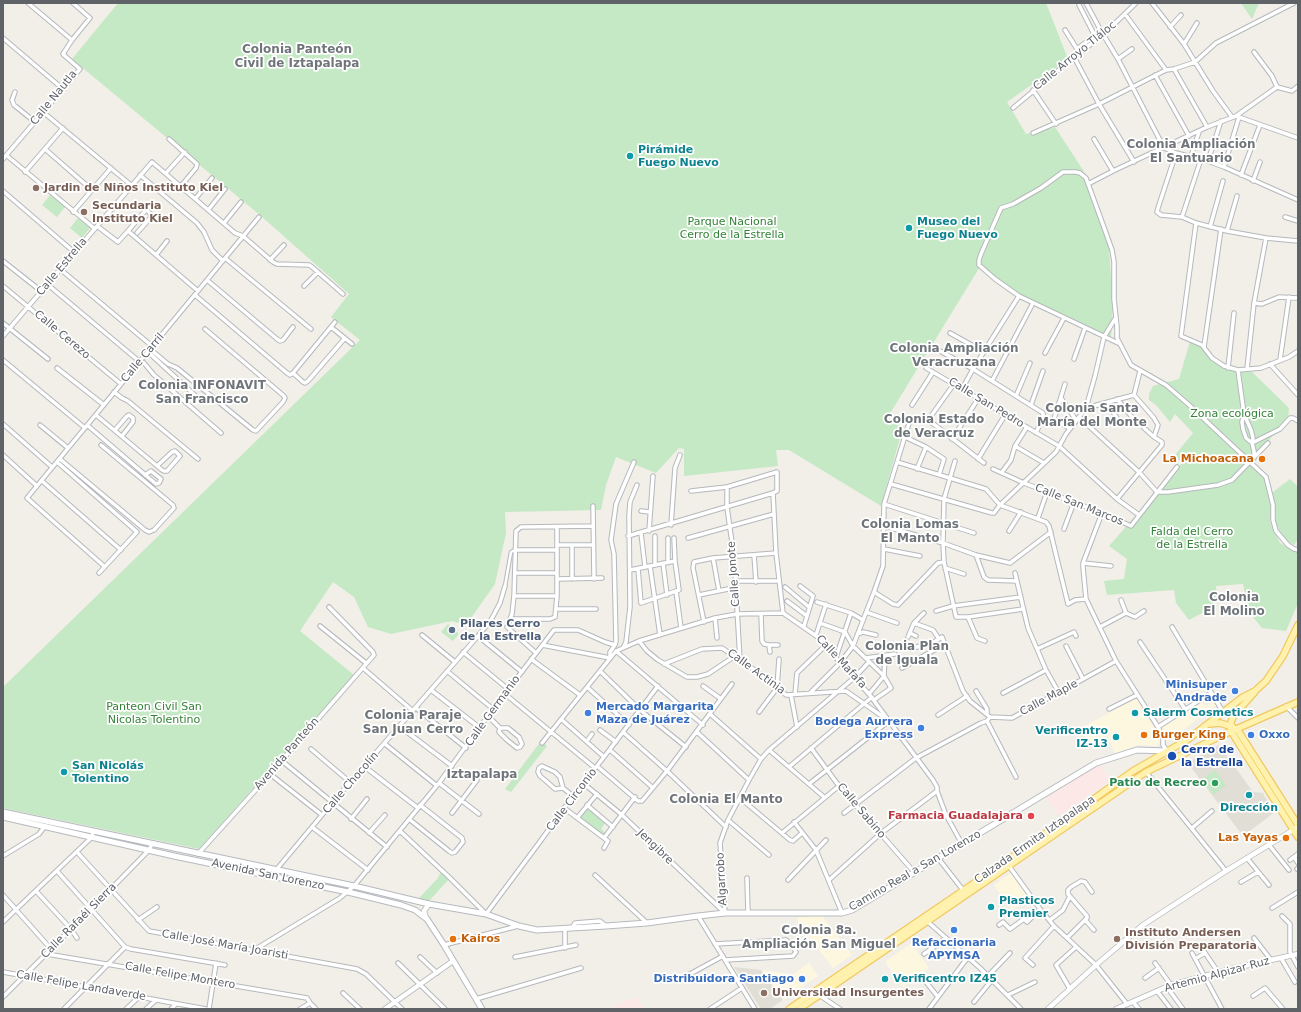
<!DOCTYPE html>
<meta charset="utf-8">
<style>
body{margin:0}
#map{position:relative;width:1301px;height:1012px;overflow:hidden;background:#f1efe8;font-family:"DejaVu Sans",sans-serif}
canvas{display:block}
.frame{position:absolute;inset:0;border:4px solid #5f6368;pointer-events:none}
</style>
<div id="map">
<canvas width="1301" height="1012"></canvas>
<div class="frame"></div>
</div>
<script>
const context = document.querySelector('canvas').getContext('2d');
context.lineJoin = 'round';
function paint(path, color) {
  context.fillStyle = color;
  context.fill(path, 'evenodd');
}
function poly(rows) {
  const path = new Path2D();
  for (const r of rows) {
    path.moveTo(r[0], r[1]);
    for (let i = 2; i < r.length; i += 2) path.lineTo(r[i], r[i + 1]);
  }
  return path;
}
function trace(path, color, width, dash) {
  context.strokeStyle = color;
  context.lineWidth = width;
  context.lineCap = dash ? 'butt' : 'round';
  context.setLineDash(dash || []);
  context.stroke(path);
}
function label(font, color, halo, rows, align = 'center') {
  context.font = font + ' "DejaVu Sans",sans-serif';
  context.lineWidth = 3.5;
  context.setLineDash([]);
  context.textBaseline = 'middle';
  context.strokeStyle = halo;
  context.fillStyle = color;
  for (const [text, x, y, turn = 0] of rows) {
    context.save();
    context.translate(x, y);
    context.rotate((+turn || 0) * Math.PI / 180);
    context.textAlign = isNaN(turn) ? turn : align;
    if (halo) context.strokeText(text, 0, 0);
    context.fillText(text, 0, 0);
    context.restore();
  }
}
paint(poly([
 [1137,698,1161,740,1157,746,1139,745,1115,753,1107,735,1089,744,1081,728],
 [1201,701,1206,707,1213,701,1216,705,1169,741,1160,728],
 [1011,873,1030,898,1012,910,994,885],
 [822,916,852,955,833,968,798,923,798,917],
 [911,943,929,968,903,987,885,962],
 [809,963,818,976,783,1000,761,970,784,973,792,975]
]), '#fef7e0');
paint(poly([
 [1219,745,1253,792,1264,793,1263,794,1275,812,1243,836,1190,766,1194,764,1192,760],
 [734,967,761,970,783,1000,770,1009,761,1009]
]), '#e1ded6');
paint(poly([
 [1100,764,1111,780,1058,816,1045,796],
 [636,997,645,1009,611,1009,614,1008,613,1006]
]), '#fce8e6');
paint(poly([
 [118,3,1046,3,1068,59,1007,102,1026,134,1055,127,1090,181,1109,249,1113,305,1111,338,1014,295,981,265,886,420,903,427,881,506,789,450,776,450,778,466,684,476,684,449,679,448,656,473,616,457,606,485,601,510,505,512,506,533,495,584,466,625,452,621,391,634,368,627,354,597,333,582,300,631,354,675,199,849,3,808,3,687,360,340,331,317,349,294,261,216,72,59],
 [1241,3,1259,3,1252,19],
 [50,195,65,207,57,217,42,205],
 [78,218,90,228,82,238,70,228],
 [1190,341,1201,346,1226,370,1252,372,1289,408,1288,419,1250,461,1264,475,1272,504,1270,522,1280,543,1294,551,1298,551,1298,603,1286,631,1262,628,1249,612,1243,584,1216,586,1218,602,1208,606,1206,611,1189,620,1176,603,1174,590,1107,595,1104,581,1124,579,1127,559,1109,546,1182,463,1175,455,1193,433,1175,414,1170,422,1156,405,1149,400,1149,394,1153,386,1179,379],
 [1290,479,1298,487,1298,539,1294,545,1287,541,1281,535,1276,523,1273,492],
 [448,624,459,634,453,641,441,632],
 [541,741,547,746,511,792,505,789],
 [1215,770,1226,785,1214,795,1202,780],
 [587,805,606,822,601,829,607,834,604,838,577,818],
 [442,869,450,878,429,901,419,898,438,878]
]), '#c5e8c5');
const pedestrian = poly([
 [505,586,511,552,515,550]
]);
const minor = poly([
 [28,3,72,40],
 [1086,3,1101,31,1118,59,1164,148,1176,153,1208,161,1224,167,1298,200],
 [1152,3,1184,44,1213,91,1232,117],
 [1079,5,1095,36],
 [1125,14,1166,70],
 [1170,27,1181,15],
 [1065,30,1077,49,1101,31],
 [3,38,63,89],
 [1184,44,1197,23],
 [1254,52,1272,76,1277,87],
 [1074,57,1099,104,1134,162],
 [1118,59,1132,49],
 [1174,69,1207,127],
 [1155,75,1189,136],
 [1033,90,1056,124],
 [15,92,12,100,14,105,35,122],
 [1013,108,1074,57,1104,34,1136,3],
 [43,112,131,185],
 [1236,116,1298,138],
 [1033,133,1099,104,1166,70,1174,69,1195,62,1216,43,1294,3],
 [169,139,197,164,196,168,181,186],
 [1094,139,1113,171],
 [45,149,92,190],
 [1176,153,1158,208,1157,212,1161,215,1182,217,1196,223,1227,231,1266,238,1298,241],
 [6,155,94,228],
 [1191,156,1199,132],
 [3,159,80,69,65,56,63,54,72,40,90,18,73,3],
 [1208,161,1221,121],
 [1224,167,1239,117],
 [25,172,63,128],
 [166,173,185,152],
 [140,175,197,223,204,232,212,250,223,261],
 [1241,175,1260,125],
 [1253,181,1260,162],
 [1088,184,1113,171,1207,127,1236,116,1277,87,1292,91,1298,86],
 [3,191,74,252],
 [196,198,212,178],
 [209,209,225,189],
 [73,212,111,168],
 [1182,217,1201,159],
 [1285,217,1298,221],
 [224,223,241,202],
 [1196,223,1181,336,1202,345,1212,358,1224,366,1238,370,1261,368,1289,357,1298,351],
 [97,226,118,242,128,231,198,291],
 [1210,227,1223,181],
 [128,231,145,211,147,210,152,216,137,233],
 [1227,231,1237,196],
 [156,255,167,241],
 [225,258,311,329],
 [270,260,284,245],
 [3,261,41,291],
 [60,269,152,346],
 [207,280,277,339,280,341,283,340,293,327],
 [47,284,140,362,144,363,154,375,221,433],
 [3,286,121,384],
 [304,286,318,272],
 [195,295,287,373,290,375,293,373],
 [1254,303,1262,304,1279,297,1298,298],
 [3,323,48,359],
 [331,327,352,344],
 [950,333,984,352],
 [3,336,152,162,235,233,243,236,273,262,277,264,309,265,312,267,343,294],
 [1118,343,1019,296,995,279,979,265,979,260,981,254,1001,208,1013,204,1041,188,1063,172,1076,172,1080,173,1086,178,1106,233,1112,250,1114,262,1114,299,1117,327,1117,338,1131,365,1166,385,1188,404,1266,477,1273,505,1273,520,1276,531,1288,545,1294,549,1298,550],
 [1204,347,1221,229],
 [150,349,168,364,177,368,253,430,256,431,283,402,285,398,284,396,205,329],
 [940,351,973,369,1043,413,1043,417,1036,433],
 [148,352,199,399],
 [1045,353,1064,318],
 [1074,359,1085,328],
 [3,360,85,428],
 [1280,360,1289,297],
 [1270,364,1298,395],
 [57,368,104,405],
 [926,368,1059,446,1117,499,1139,515],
 [1228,368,1234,313],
 [1247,369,1254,303,1266,238],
 [1238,370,1244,414,1242,422,1243,429,1246,438,1252,443,1254,451,1254,458],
 [293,373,303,382,305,383,308,381,345,338],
 [293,373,335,322],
 [992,381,1033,303],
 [954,384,931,416,931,422,984,463],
 [1065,384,1054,419,1069,428],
 [962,389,973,369,1019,296],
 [114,392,122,398,128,401,198,459],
 [1016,396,1030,363],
 [1061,398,1076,420],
 [1117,399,1132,417],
 [1107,403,1117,418],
 [912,405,933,372],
 [1031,405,1043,371],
 [1086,408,1134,395],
 [1244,414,1251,430,1253,438,1252,443],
 [96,415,162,470,164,471,167,471,180,456,175,451,172,452,157,466],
 [1079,417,1139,472,1157,492,1168,492,1218,485,1232,480,1268,443],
 [3,424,52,467],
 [40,425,68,448],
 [87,425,156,484,159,483,161,479,151,471,145,475],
 [1144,428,1154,437],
 [115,430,127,416,129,415,133,418,133,422,122,436],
 [905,437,926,447,944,459,939,475],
 [952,439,978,399],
 [1252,443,1280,429,1290,418,1293,418,1298,421],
 [1015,446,1044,463],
 [3,455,37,486],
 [60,459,145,530,149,532,154,530,174,508,173,505,101,445],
 [978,459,1005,415],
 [955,461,944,499,943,543,944,562,956,617,968,617,1023,609],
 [57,462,137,532,99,573],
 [897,462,986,489,1000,505,1046,522,1049,526,1068,604,1075,600,1086,599],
 [917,469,926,447],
 [993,469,1024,483,1102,513,1131,526,1177,467],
 [1002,472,1011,460,1015,446,1027,427],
 [42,481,121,550],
 [891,484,992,513,994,513,1000,505,1056,452,1066,434,1086,408,1095,376,1104,337,1115,319],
 [727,487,727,507,734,557,740,660],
 [691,491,727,487,777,472,777,491,773,493,776,553,783,613,822,640,840,663,869,694,933,780,937,787,937,791,946,815,962,844],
 [1117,499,1162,445,1162,442,1154,437,1158,425,1154,418,1134,395,1140,371],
 [884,504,974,533],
 [593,506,594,579],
 [641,511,650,512],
 [1102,513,1083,563,1083,567,1086,599,1116,661,1158,727,1163,737,1163,745,1167,751],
 [1038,518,1047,492],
 [671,525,675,468,680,455],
 [884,526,943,543,976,555,1010,563,1051,532],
 [1064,529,1074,502],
 [649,531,653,476],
 [1009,531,1021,512],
 [641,533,645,567],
 [628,536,773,493],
 [655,536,655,565],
 [668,538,668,562],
 [688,538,774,514],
 [557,545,593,545],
 [572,545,572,579],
 [884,549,920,556],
 [515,550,557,550],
 [754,555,756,582],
 [976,555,984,577,988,580,1017,581],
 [713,558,719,591],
 [663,563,667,595],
 [1083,563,1111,566],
 [650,566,660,635],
 [105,567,27,498,259,217],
 [945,568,964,574],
 [638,569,641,603,679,590,675,561,674,538],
 [630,570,675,561],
 [515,573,557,573],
 [1015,573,1028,628,1046,670,1059,693],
 [557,579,602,578],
 [736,581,778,581],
 [800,586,813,596,804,626],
 [785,587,809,607],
 [676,591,681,628],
 [874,592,893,604,898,605,938,563,944,562],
 [699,595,728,589,736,589],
 [514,596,557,596],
 [1121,600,1126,613],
 [787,601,807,616],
 [817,602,851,613,863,620],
 [557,609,596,609],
 [936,611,953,606,1021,597],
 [866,612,897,623],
 [761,614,762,641,764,644,769,645,778,645],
 [968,617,977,638,985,641],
 [715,618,717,638],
 [510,619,550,619,555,617,557,596,557,527],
 [704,622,693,568,694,562,713,558,776,553],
 [820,623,845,632,853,646,884,676,891,688,874,700],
 [914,623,933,630,939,639],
 [320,626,366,663],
 [1100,627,1126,613,1135,617,1144,611],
 [1172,627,1223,712],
 [910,633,916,636],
 [858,634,863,632,876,635],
 [422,635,455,662],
 [816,635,826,604],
 [478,636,522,672],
 [908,637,914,623,924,613],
 [639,641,647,651,658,660,687,677,697,677,708,674,735,656],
 [1140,642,1185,709],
 [542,645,610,658],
 [769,645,770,652],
 [1066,646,1083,679],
 [623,648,626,642,630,607,629,516,630,502,637,485],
 [910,649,934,642,942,637,963,691,970,701,990,717],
 [1037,649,1074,632,1076,636],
 [616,651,703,725],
 [463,652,508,689],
 [536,653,507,627,512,614,514,596,516,531,521,527,593,526],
 [836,657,851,613],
 [610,658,610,652,615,645,616,641,614,554,611,540,616,504,634,462],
 [866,658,895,654],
 [531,659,580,695],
 [664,664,702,649,722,648,768,679,786,695,846,691,889,721,809,784],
 [363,668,413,711],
 [902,668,945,644],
 [447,671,493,709],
 [600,671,640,710,686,747],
 [703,686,721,699],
 [587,687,629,725],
 [431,690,480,728],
 [976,691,987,709,987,713],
 [810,693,840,663,853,646,874,592,883,566,884,504,910,420],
 [1003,693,1046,670],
 [505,694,595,768],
 [795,694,797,673,826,645],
 [869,694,884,676,885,656],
 [791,695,797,727],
 [1286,706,1298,718],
 [416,708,466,748],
 [1109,709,1137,695],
 [759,712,777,688,779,659],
 [710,714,761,759],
 [938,715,967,696],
 [488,716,500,728,499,732,507,740,517,748,520,747,522,744,519,737,508,728,500,728],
 [561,719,604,757],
 [987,721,1016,777],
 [399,726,452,766],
 [1158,727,1211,693],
 [600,730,616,742],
 [623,732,667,771,726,827],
 [697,732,749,780],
 [587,741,592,734],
 [542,743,616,651,639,641,715,618,737,614,783,613],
 [385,744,436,785],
 [811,748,839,786,914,872],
 [311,749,351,783],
 [610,750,653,788],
 [769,750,824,797],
 [282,761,387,847],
 [597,766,638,801,642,801,667,771,732,684],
 [365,767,418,808],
 [789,767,872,697],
 [1146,772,1226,871],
 [270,774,322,815],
 [439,783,479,814],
 [583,783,622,815,725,913],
 [563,788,555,789,546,781,540,776,538,772,539,768,542,766,555,772,560,777,563,788,573,796],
 [740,798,790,840,793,841,802,833],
 [587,805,613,827],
 [564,808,608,841,604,848],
 [452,813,477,780],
 [844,813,916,758,981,723,987,721,990,717,1012,718,1116,661],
 [577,818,597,794],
 [351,819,367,799],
 [409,819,449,851,452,853,455,852,463,842,462,838,420,805],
 [728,820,769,855],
 [794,822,816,850,842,913],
 [312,827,368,870],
 [1192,828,1212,811],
 [400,831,450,878,486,914,539,843,573,796,604,757,658,686],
 [369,833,385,815],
 [782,833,839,786],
 [604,838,635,797],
 [1269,845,1289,870],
 [77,852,149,931,357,969,366,974,402,1009],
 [198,854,270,774,374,655,373,652,329,607],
 [3,856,39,834,45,826],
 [1294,857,1298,863],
 [938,858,963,890],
 [1247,858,1269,885],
 [1290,860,1298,854],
 [1009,866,1040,909,1054,926,1096,965,1127,1004],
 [1297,869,1298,868],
 [57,871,125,947,131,949,225,965],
 [595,875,647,923],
 [271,876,332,803,478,636,491,620,500,603,505,586],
 [747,878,748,913],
 [788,880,826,840],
 [829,880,880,834,937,791],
 [1241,882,1258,872],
 [36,891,71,929,77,938],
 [3,895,51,949],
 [1272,908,1298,892],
 [725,913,720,843,728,820,749,780,761,759,769,750,855,677,869,662],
 [698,916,755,1009],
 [1282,916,1290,924,1290,952,1298,967],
 [138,920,157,907],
 [1050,920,1063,910,1070,896],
 [1086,921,1094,930],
 [3,922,92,837,93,831],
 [928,922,980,968,1021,1009],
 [999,925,1003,922,1010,929,1024,919,1027,922,1040,909],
 [565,928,565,948],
 [572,928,575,923,600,921,606,926],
 [1067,938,1087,918,1087,916,1068,894,1068,890,1071,887,1081,881,1085,882,1092,892],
 [1254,938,1271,960],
 [715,944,786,940,792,945,796,952,793,956,725,960],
 [444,945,518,926],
 [1201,947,1218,972],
 [254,950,340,898,354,886,439,783,493,709,554,630,578,630,605,642,615,645],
 [1192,953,1222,1009],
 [47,954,307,998,310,1003,316,1009],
 [924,954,946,938],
 [420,957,437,973],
 [515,957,576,945],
 [1281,958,1295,982],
 [1195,959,1205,953],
 [398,963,445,1009],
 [1155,963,1171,985],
 [1033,965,1025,958,1054,926],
 [3,972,206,1009],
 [690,974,723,956],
 [988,976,1010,953],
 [1145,978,1159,968],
 [926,982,938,997],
 [1167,987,1183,1009],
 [1070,989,1056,965,1076,947],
 [1157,991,1171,1009],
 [343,993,360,1009],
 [819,995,840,1009],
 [1008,995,1035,982],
 [1253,996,1265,988,1283,1009],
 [3,997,111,889,149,850,152,844],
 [476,999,581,968],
 [974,1002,992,980],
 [1133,1002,1139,1009],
 [64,1009,125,947],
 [126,1009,139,997],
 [146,1009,156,1000],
 [171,1009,176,1004],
 [209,1009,216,963],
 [300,1009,310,1003],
 [710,1009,742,988],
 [929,1009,968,957]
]);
const tertiary = poly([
 [426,918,424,911,429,904],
 [385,1009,453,961],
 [1048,1009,1096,965,1143,925,1226,871,1298,827],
 [1116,1009,1171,985,1235,968,1298,954]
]);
const secondary = poly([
 [3,812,354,886,429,904,486,914,519,926,537,930,606,926,647,923,698,916,725,913,842,913,852,910,1096,763,1137,750,1167,751],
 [3,817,174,856,348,892,401,905,415,910,427,919,444,945,482,1009]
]);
const primary = poly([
 [1254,693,1234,715,1231,722,1231,731,1298,837],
 [1209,724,1220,723,1233,727],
 [1237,729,1298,825],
 [789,1009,1011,858,1133,771,1187,740,1243,697,1255,691,1266,681,1283,656,1298,625],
 [799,1009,1146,772,1225,734,1298,702]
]);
trace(pedestrian, '#b5b8bc', 4.5);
trace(minor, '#b5b8bc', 5.5);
trace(tertiary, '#b5b8bc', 6);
trace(secondary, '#b6babf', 7);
trace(primary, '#f2c960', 8);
trace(pedestrian, '#fff', 2.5);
trace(minor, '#fff', 3.5);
trace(tertiary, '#fff', 4.5);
trace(secondary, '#fff', 5);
trace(primary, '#fff2af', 5.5);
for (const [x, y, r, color] of [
 [630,156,4,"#0f9aa8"],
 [36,188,4,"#8d6e63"],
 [84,212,4,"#8d6e63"],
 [909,228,4,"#0f9aa8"],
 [1262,459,4,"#e8710a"],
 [452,630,4,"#5c6f8a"],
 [1235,691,4,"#3f7fe0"],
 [588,713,4,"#3f7fe0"],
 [1135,713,4,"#0f9aa8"],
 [921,728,4,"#3f7fe0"],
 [1144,735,4,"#e8710a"],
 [1251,735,4,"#3f7fe0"],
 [1116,737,4,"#0f9aa8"],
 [1172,756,5,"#1a4fb4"],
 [64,772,4,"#0f9aa8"],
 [1215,783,4,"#2e9e5b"],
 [1249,795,4,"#0f9aa8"],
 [1031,816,4,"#e0444e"],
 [1286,838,4,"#e8710a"],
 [991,907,4,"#0f9aa8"],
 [954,930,4,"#3f7fe0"],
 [453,939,4,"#e8710a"],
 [1117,939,4,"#8d6e63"],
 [802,979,4,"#3f7fe0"],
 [885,979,4,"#0f9aa8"],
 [764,993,4,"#8d6e63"]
]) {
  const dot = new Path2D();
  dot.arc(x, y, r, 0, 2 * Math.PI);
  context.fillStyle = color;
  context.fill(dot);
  trace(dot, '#fff', 1.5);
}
label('11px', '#5f6368', '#fff', [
 ["Calle Arroyo Tláloc",1075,56,-39],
 ["Calle Nautla",54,98,-51],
 ["Calle Estrella",62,267,-50],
 ["Calle Cerezo",62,335,40],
 ["Calle Carril",143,358,-50],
 ["Calle San Pedro",986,403,31],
 ["Calle San Marcos",1079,505,22],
 ["Calle Jonote",734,574,-94],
 ["Calle Mafafa",841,662,47],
 ["Calle Actinia",756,672,36],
 ["Calle Maple",1049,698,-28],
 ["Calle Germanio",493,711,-54],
 ["Avenida Panteón",287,754,-49],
 ["Calle Chocolín",351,783,-49],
 ["Calle Circonio",572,800,-53],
 ["Calle Sabino",861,811,50],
 ["Calzada Ermita Iztapalapa",1035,840,-35],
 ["Jengibre",655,847,44],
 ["Camino Real a San Lorenzo",915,871,-30],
 ["Avenida San Lorenzo",268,875,12],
 ["Algarrobo",722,879,-93],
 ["Calle Rafaél Sierra",79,921,-45],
 ["Calle José María Joaristi",225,945,10],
 ["Artemio Alpizar Ruz",1217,975,-15],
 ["Calle Felipe Montero",180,976,10],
 ["Calle Felipe Landaverde",81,986,10]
]);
label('bold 11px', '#0d838f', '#fff', [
 ["Pirámide",638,150],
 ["Fuego Nuevo",638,163],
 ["Museo del",917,222],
 ["Fuego Nuevo",917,235],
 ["Salerm Cosmetics",1143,713],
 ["Verificentro",1108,731,"right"],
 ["IZ-13",1108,744,"right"],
 ["San Nicolás",72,766],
 ["Tolentino",72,779],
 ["Dirección",1249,808,"center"],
 ["Plasticos",999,901],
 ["Premier",999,914],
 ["Verificentro IZ45",893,979]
], 'left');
label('bold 11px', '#785e54', '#fff', [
 ["Jardin de Niños Instituto Kiel",44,188],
 ["Secundaria",92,206],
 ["Instituto Kiel",92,219],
 ["Instituto Andersen",1125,933],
 ["División Preparatoria",1125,946],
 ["Universidad Insurgentes",772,993]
], 'left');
label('11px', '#348238', '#fff', [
 ["Parque Nacional",732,222],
 ["Cerro de la Estrella",732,235],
 ["Zona ecológica",1232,414],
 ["Falda del Cerro",1192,532],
 ["de la Estrella",1192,545],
 ["Panteon Civil San",154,707],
 ["Nicolas Tolentino",154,720]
]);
label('bold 11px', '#c56008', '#fff', [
 ["La Michoacana",1254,459],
 ["Burger King",1152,735,"left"],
 ["Las Yayas",1278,838],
 ["Kairos",461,939,"left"]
], 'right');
label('bold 11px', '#4e5e75', '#fff', [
 ["Pilares Cerro",460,624],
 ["de la Estrella",460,637]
], 'left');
label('bold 11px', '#366cbe', '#fff', [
 ["Minisuper",1227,685],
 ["Andrade",1227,698],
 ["Mercado Margarita",596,707,"left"],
 ["Maza de Juárez",596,720,"left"],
 ["Bodega Aurrera",913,722],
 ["Express",913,735],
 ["Oxxo",1259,735,"left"],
 ["Refaccionaria",954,943,"center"],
 ["APYMSA",954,956,"center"],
 ["Distribuidora Santiago",794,979]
], 'right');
label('bold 11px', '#164399', '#fff', [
 ["Cerro de",1181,750],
 ["la Estrella",1181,763]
], 'left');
label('bold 11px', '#27864d', '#fff', [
 ["Patio de Recreo",1207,783]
], 'right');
label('bold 11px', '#be3a42', '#fff', [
 ["Farmacia Guadalajara",1023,816]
], 'right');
label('bold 12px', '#70757a', '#fff', [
 ["Colonia Panteón",297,50],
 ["Civil de Iztapalapa",297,64],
 ["Colonia Ampliación",1191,145],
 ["El Santuario",1191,159],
 ["Colonia Ampliación",954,349],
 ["Veracruzana",954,363],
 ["Colonia INFONAVIT",202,386],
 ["San Francisco",202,400],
 ["Colonia Santa",1092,409],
 ["María del Monte",1092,423],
 ["Colonia Estado",934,420],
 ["de Veracruz",934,434],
 ["Colonia Lomas",910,525],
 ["El Manto",910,539],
 ["Colonia",1234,598],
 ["El Molino",1234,612],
 ["Colonia Plan",907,647],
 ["de Iguala",907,661],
 ["Colonia Paraje",413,716],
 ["San Juan Cerro",413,730],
 ["Iztapalapa",482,775],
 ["Colonia El Manto",726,800],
 ["Colonia 8a.",819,931],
 ["Ampliación San Miguel",819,945]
]);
</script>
